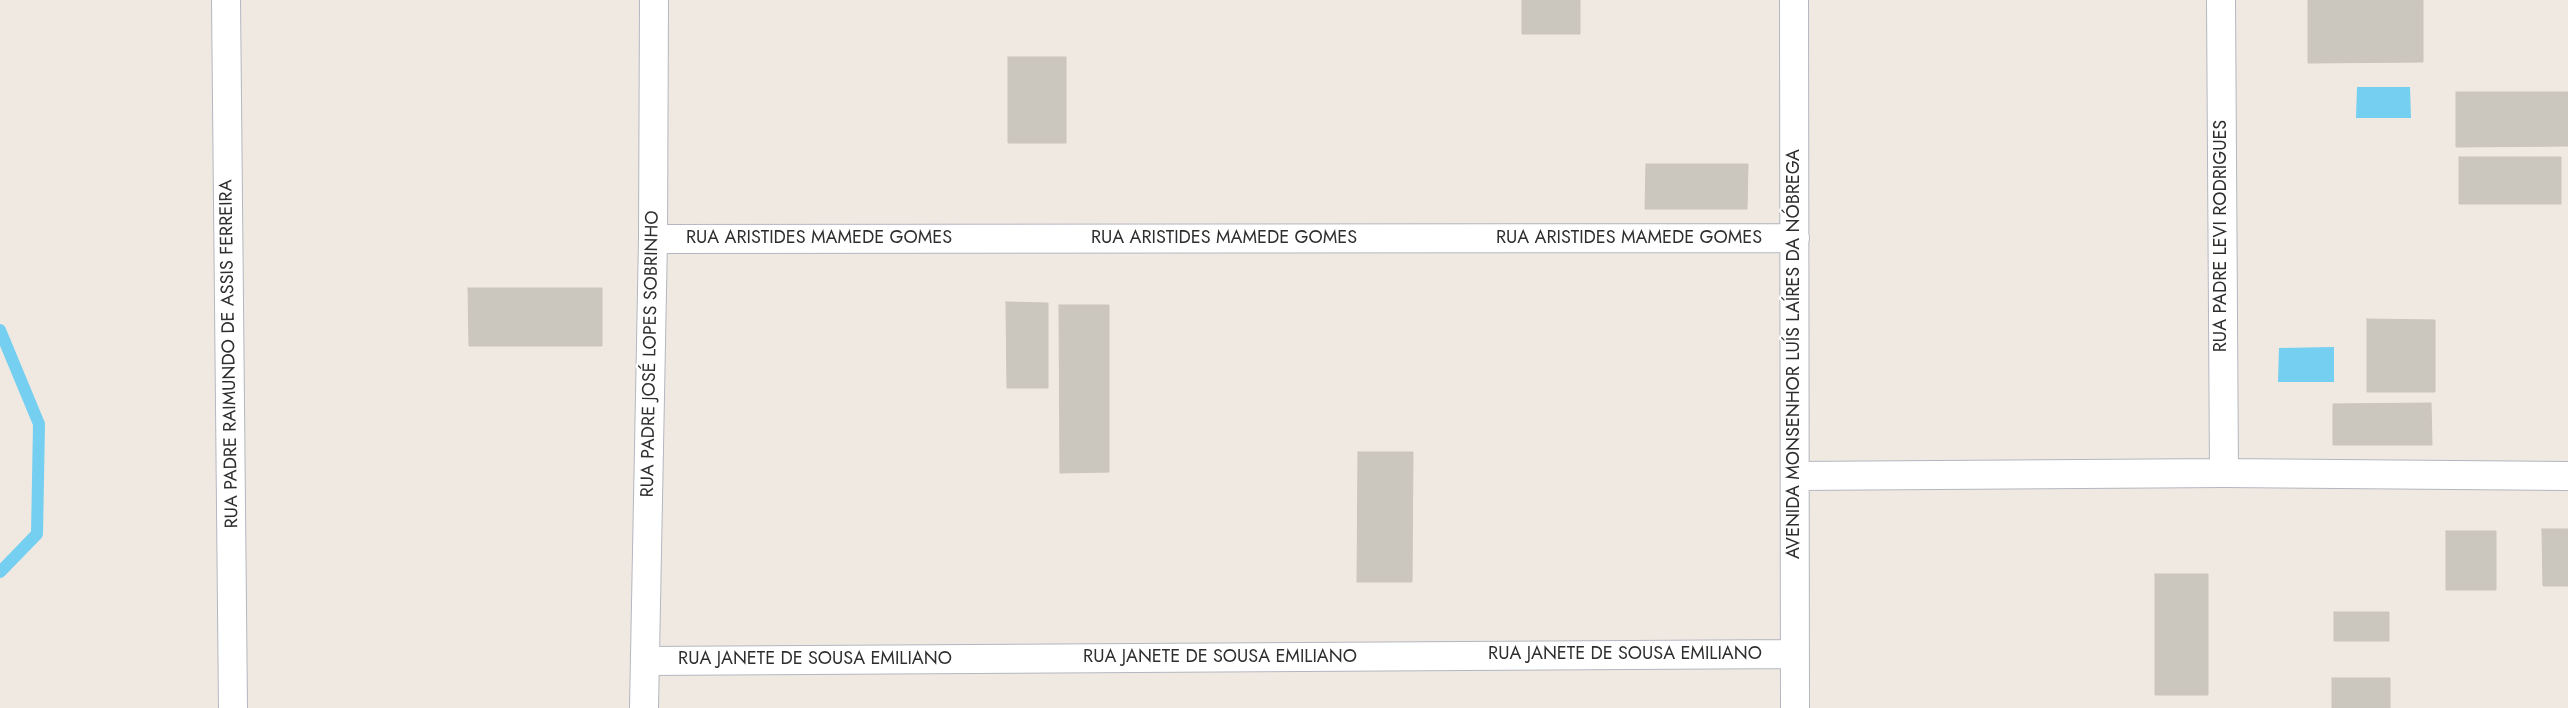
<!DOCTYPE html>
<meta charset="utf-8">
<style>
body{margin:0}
canvas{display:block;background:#efe9e1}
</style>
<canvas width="2568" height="708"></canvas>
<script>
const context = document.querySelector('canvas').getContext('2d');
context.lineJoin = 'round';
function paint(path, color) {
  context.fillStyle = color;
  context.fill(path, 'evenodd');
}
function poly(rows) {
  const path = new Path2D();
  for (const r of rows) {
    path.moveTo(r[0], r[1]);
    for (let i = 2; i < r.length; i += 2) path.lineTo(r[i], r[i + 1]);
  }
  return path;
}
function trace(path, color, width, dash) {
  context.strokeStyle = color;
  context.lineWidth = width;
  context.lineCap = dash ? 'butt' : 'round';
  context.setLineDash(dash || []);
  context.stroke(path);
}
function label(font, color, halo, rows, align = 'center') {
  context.font = font + ' Jost,sans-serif';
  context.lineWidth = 4.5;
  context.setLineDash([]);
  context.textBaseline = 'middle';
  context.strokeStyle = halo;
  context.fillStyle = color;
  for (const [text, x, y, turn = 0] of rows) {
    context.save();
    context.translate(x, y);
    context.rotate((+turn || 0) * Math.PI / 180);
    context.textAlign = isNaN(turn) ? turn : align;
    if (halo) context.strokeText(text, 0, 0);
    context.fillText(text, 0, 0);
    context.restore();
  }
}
paint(poly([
 [2357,87,2410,87,2411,118,2356,118],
 [2334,347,2334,382,2278,382,2279,348]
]), '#75cff0');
trace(poly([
 [0,330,39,424,37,534,0,572]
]), '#75cff0', 12);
const building = poly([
 [1522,0,1580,0,1580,34,1522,34,1522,0],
 [2308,0,2423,0,2423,62,2308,63,2308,0],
 [1008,57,1066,57,1066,143,1008,143,1008,57],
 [2456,92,2568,92,2568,146,2456,147,2456,92],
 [2459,157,2561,157,2561,204,2459,204,2459,157],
 [1646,164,1748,164,1747,209,1645,209,1646,164],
 [468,288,602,288,602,346,469,346,468,288],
 [1006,302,1048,303,1048,388,1007,388,1006,302],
 [1059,305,1109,305,1109,472,1060,473,1059,305],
 [2367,319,2435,320,2435,392,2367,392,2367,319],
 [2431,403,2432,445,2333,445,2333,404,2431,403],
 [1358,452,1413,452,1412,582,1357,582,1358,452],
 [2542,529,2568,529,2568,586,2543,586,2542,529],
 [2446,531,2496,531,2496,590,2446,590,2446,531],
 [2155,574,2208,574,2208,695,2155,695,2155,574],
 [2334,612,2389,612,2389,641,2334,641,2334,612],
 [2332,678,2390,678,2390,708,2332,708,2332,678]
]);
paint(building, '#cbc7bf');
trace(building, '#cbc5ba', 1);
const minor = poly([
 [226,0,233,708],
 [1794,0,1795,708],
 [2221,0,2224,473],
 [653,239,1795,238],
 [1796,476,2224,473,2568,476],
 [645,661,1794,654],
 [644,708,653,239,654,0]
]);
trace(minor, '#b4b7c1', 30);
trace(minor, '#fff', 28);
label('18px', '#2e2e2e', '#fff', [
 ["RUA PADRE LEVI RODRIGUES",2222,236,-90],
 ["RUA ARISTIDES MAMEDE GOMES",819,239],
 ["RUA ARISTIDES MAMEDE GOMES",1224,239],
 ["RUA ARISTIDES MAMEDE GOMES",1629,239],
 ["RUA PADRE RAIMUNDO DE ASSIS FERREIRA",230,354,-91],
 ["RUA PADRE JOSÉ LOPES SOBRINHO",651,354,-89],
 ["AVENIDA MONSENHOR LUÍS LAÍRES DA NÓBREGA",1795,354,-90],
 ["RUA JANETE DE SOUSA EMILIANO",1625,655],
 ["RUA JANETE DE SOUSA EMILIANO",1220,658],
 ["RUA JANETE DE SOUSA EMILIANO",815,660]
]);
</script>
